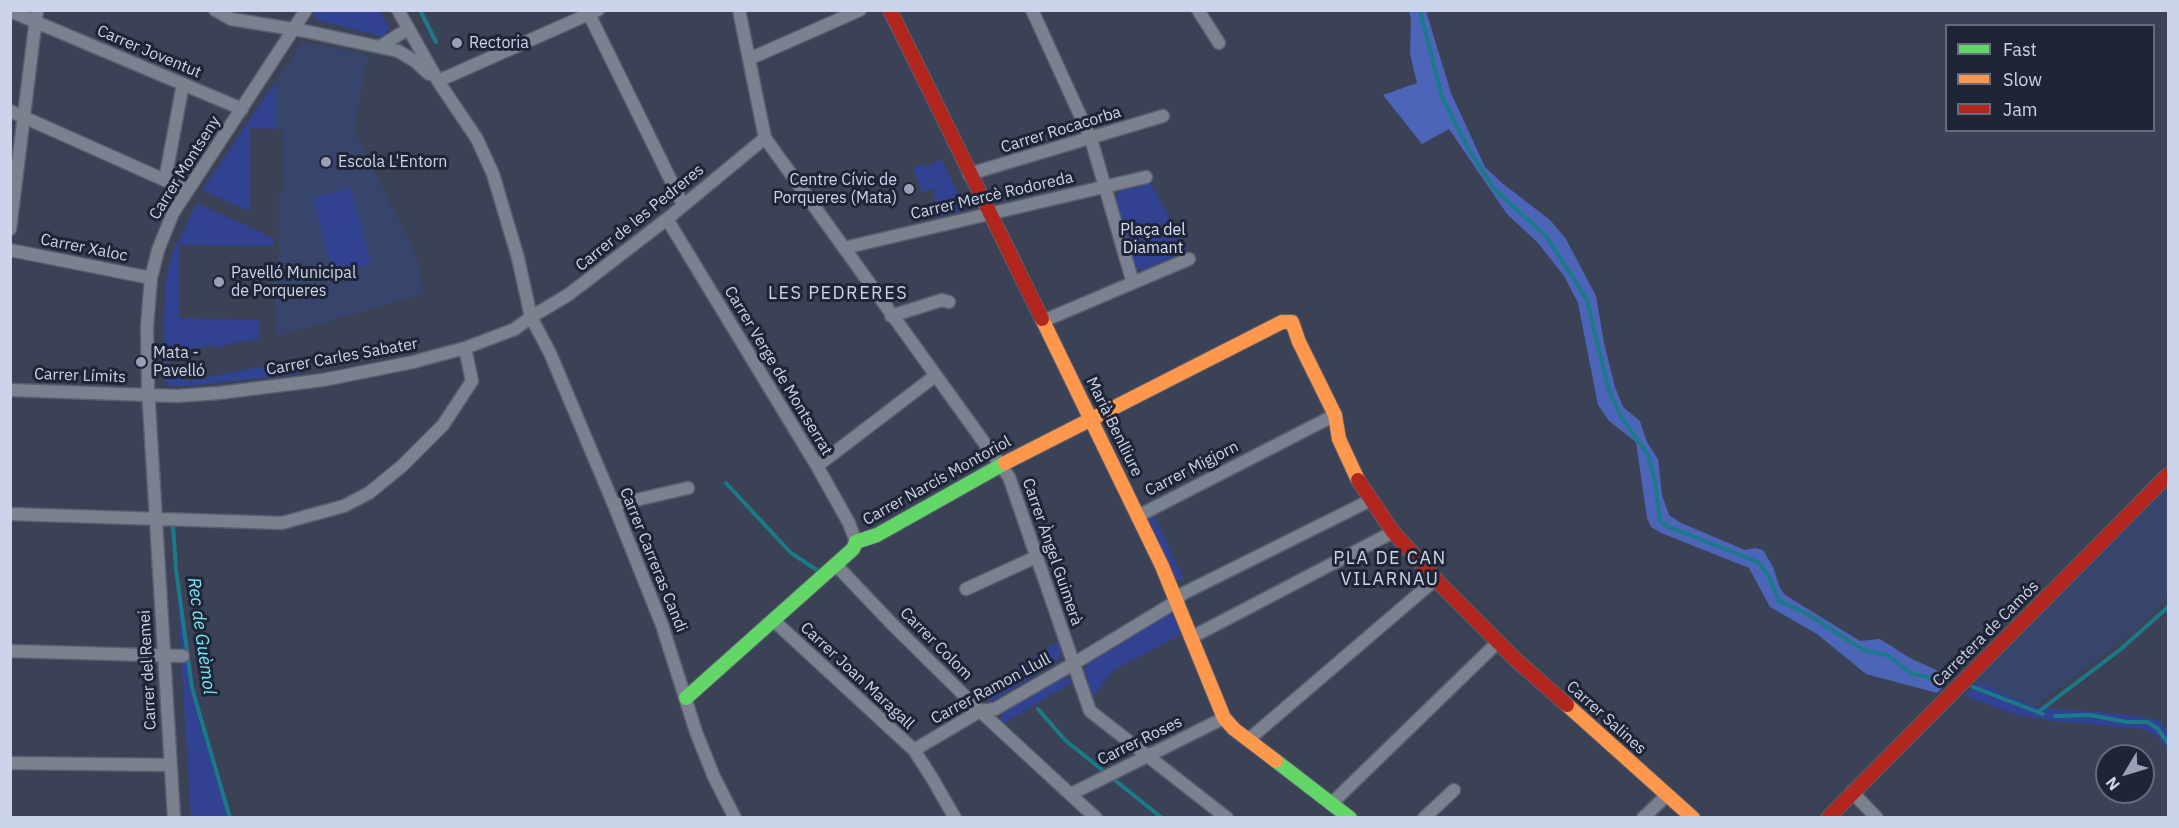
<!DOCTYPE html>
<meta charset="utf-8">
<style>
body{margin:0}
#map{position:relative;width:2179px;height:828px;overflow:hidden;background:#3c4256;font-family:"IBM Plex Sans",sans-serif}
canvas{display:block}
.frame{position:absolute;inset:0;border:12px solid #ccd4eb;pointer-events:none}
.legend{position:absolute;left:1945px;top:24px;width:210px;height:108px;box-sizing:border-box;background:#1f2535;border:2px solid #646b7e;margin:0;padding:8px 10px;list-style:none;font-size:18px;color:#ccd4eb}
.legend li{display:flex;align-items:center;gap:12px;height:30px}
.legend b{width:30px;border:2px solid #646b7e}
.north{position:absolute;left:2095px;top:744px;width:60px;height:60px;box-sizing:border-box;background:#1f2535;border:2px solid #646b7e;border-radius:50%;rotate:232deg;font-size:16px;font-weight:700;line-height:24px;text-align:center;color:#ccd4eb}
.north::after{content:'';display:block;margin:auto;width:21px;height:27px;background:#9aa1b7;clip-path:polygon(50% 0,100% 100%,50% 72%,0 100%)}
</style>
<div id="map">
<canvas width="2179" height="828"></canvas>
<div class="frame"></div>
<ul class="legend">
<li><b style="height:8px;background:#63d668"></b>Fast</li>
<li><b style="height:8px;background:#ff974d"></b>Slow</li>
<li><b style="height:8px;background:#b3261e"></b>Jam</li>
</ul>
<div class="north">N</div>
</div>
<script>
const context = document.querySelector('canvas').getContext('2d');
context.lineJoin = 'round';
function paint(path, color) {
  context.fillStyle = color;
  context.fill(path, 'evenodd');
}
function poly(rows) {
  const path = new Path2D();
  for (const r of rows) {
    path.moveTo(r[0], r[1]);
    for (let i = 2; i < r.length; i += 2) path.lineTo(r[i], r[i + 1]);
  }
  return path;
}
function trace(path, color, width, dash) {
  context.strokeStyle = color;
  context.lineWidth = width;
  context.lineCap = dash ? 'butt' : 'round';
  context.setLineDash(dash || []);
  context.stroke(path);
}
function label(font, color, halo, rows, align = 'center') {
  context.font = font + ' "IBM Plex Sans",sans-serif';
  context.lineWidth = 6;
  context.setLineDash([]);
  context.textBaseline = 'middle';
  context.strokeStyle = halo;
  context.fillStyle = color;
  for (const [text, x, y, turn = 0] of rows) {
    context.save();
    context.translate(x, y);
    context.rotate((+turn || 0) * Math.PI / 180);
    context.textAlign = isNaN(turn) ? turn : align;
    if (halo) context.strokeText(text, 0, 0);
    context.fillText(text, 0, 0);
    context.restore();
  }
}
paint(poly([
 [303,42,368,55,354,130,417,257,424,294,275,337,275,283,279,269,279,194,283,193,282,130,276,129,276,81],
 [2168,475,2168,597,2138,628,2034,707,1966,677]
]), '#37446b');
paint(poly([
 [317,11,379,11,390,29,383,37,317,20,314,15],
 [276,81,276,129,250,128,250,212,202,190],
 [941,159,966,210,941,217,933,194,936,193,934,189,922,192,913,169,924,164,926,167],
 [1150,183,1188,250,1143,271,1135,267,1115,198,1120,191],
 [351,188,371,264,333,274,313,198],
 [197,203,273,238,273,246,180,245,179,318,259,320,259,339,228,344,220,348,211,345,166,354,167,363,187,381,296,360,299,374,196,385,169,386,165,381,164,321,166,280,172,255],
 [1153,513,1183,578,1183,580,1176,579,1149,521,1150,516],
 [176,569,192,688,230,817,191,817],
 [1168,614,1176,617,1183,633,1113,671,1092,698,1085,668,1090,661],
 [1058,642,1061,651,1057,662,992,701,987,701,982,695,986,688],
 [1062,677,1071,679,1071,683,1005,723,1001,720,1002,713],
 [1977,682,2034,707,2133,715,2160,721,2168,732,2168,751,2159,738,2143,729,2053,721,2016,715,1964,696]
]), '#304291');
paint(poly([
 [1409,11,1426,11,1451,93,1485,167,1502,183,1550,220,1566,239,1596,296,1604,343,1615,387,1623,407,1640,421,1647,442,1658,459,1662,495,1669,515,1681,523,1745,550,1755,548,1763,550,1773,567,1780,588,1785,595,1860,641,1880,639,1910,658,1947,675,1955,675,1937,693,1866,674,1817,634,1770,607,1749,568,1661,533,1651,527,1647,518,1636,442,1609,421,1598,405,1578,303,1564,276,1538,243,1507,214,1449,129,1422,144,1383,95,1417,83,1410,54,1411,19]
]), '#4c65b9');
trace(poly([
 [420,10,436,42],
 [1420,10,1442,97,1468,148,1494,189,1546,236,1587,300,1609,391,1622,418,1648,455,1655,481,1660,521,1669,527,1753,560,1760,564,1770,578,1778,600,1809,615,1863,650,1887,655,1912,674,1924,676,1943,683],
 [726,483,791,553,817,570],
 [173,526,176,569,192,688,230,818],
 [1973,687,2043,714],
 [1038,709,1065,740,1162,818],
 [2038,712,2121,649,2168,607],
 [2055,716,2090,715,2127,722,2148,722,2158,729,2168,743]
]), '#1a7a88', 4);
const street = poly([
 [215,10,231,19,305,31,398,51,415,61,429,74],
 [398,10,438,81,477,139,493,174,518,258,531,317,550,353,614,505,662,625,696,732,714,777,735,818],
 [587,10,683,205],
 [739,10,765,138,1009,477,1090,711,1227,818],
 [1032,10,1091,139,1133,283],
 [1198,10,1219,43],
 [10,11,242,109],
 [381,46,408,29],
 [749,59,860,10],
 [438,81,598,10],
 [10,111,187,190],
 [969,174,1163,116],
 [165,180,183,84],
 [667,219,817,466,849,523,856,542],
 [10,229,37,10],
 [844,248,1146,177],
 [10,250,151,278],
 [891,316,942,300,949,302],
 [1043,321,1189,259],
 [10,390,177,396,219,393,323,380,413,362,465,348,515,329,531,317,568,295,667,219,765,138],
 [817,466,935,376],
 [614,505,688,488],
 [10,514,282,523,344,506,369,493,402,466,443,425,472,381,465,348],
 [1138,516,1335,415],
 [835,564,893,625,980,711,1096,818],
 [966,589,1036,557],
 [773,620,914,750,932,778,955,818],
 [1192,637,1393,532],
 [10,651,183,656],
 [1248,740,1436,579],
 [914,750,980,711,995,709,1073,664,1177,601,1182,594,1371,500],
 [10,763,171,765],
 [1852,792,1877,818],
 [1071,794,1224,718],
 [1332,803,1498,642],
 [174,818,148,388,147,327,151,278,158,250,173,213,306,10],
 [1424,818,1454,790],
 [1643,818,1667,795]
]);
const fast = poly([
 [686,698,853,549,856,542,877,535,1005,463],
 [1276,761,1350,818]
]);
const slow = poly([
 [1042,319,1162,566,1224,718,1234,729,1276,761],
 [1005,463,1282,322,1292,322,1299,342,1335,415,1339,439,1358,480],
 [1567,705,1693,818]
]);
const jam = poly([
 [890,10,1042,319],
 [1358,480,1393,532,1442,586,1515,659,1567,705],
 [1828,818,2168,475]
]);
trace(street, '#595e6f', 15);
trace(fast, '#595e6f', 16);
trace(slow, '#595e6f', 16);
trace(jam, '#595e6f', 16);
trace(street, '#7c8190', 12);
trace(fast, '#63d668', 14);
trace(slow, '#ff974d', 14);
trace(jam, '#b3261e', 14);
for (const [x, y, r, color] of [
 [457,43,6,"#9aa1b7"],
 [326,162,6,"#9aa1b7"],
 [909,189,6,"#9aa1b7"],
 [219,282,6,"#9aa1b7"],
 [141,362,6,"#9aa1b7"]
]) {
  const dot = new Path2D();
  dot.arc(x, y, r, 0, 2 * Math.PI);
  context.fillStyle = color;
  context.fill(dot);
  trace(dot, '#1f2535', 2);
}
label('16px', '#ccd4eb', '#1f2535', [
 ["Rectoria",469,43],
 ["Escola L'Entorn",338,162],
 ["Centre Cívic de",897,180,"right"],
 ["Porqueres (Mata)",897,198,"right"],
 ["Pavelló Municipal",231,273],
 ["de Porqueres",231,291],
 ["Mata -",153,353],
 ["Pavelló",153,371]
], 'left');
label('16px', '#ccd4eb', '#1f2535', [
 ["Carrer Joventut",149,52,23],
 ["Carrer Rocacorba",1061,130,-17],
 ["Carrer Montseny",185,168,-58],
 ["Carrer Mercè Rodoreda",992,196,-13],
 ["Carrer de les Pedreres",640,218,-39],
 ["Carrer Xaloc",84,248,11],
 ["Carrer Carles Sabater",342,357,-10],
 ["Carrer Verge de Montserrat",778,371,59],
 ["Carrer Límits",80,376,2],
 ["Marià Benlliure",1114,427,64],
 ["Carrer Migjorn",1192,469,-27],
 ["Carrer Narcís Montoriol",937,481,-29],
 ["Carrer Àngel Guimerà",1052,552,71],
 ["Carrer Carreras Candi",653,560,68],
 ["Carretera de Camós",1986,634,-45],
 ["Carrer Colom",936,644,45],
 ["Carrer del Remei",148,670,-93],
 ["Carrer Joan Maragall",857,676,43],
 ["Carrer Ramon Llull",991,689,-28],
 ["Carrer Salines",1606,718,42],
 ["Carrer Roses",1140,741,-26]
]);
label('16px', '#d6dff8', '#1f2535', [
 ["Plaça del",1153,230],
 ["Diamant",1153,248]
]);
context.letterSpacing = '1.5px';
label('18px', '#ccd4eb', '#1f2535', [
 ["LES PEDRERES",838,294],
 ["PLA DE CAN",1390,559],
 ["VILARNAU",1390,580]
]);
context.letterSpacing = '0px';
label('italic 18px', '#75e8fb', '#1f2535', [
 ["Rec de Guèmol",201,636,82]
]);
</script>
